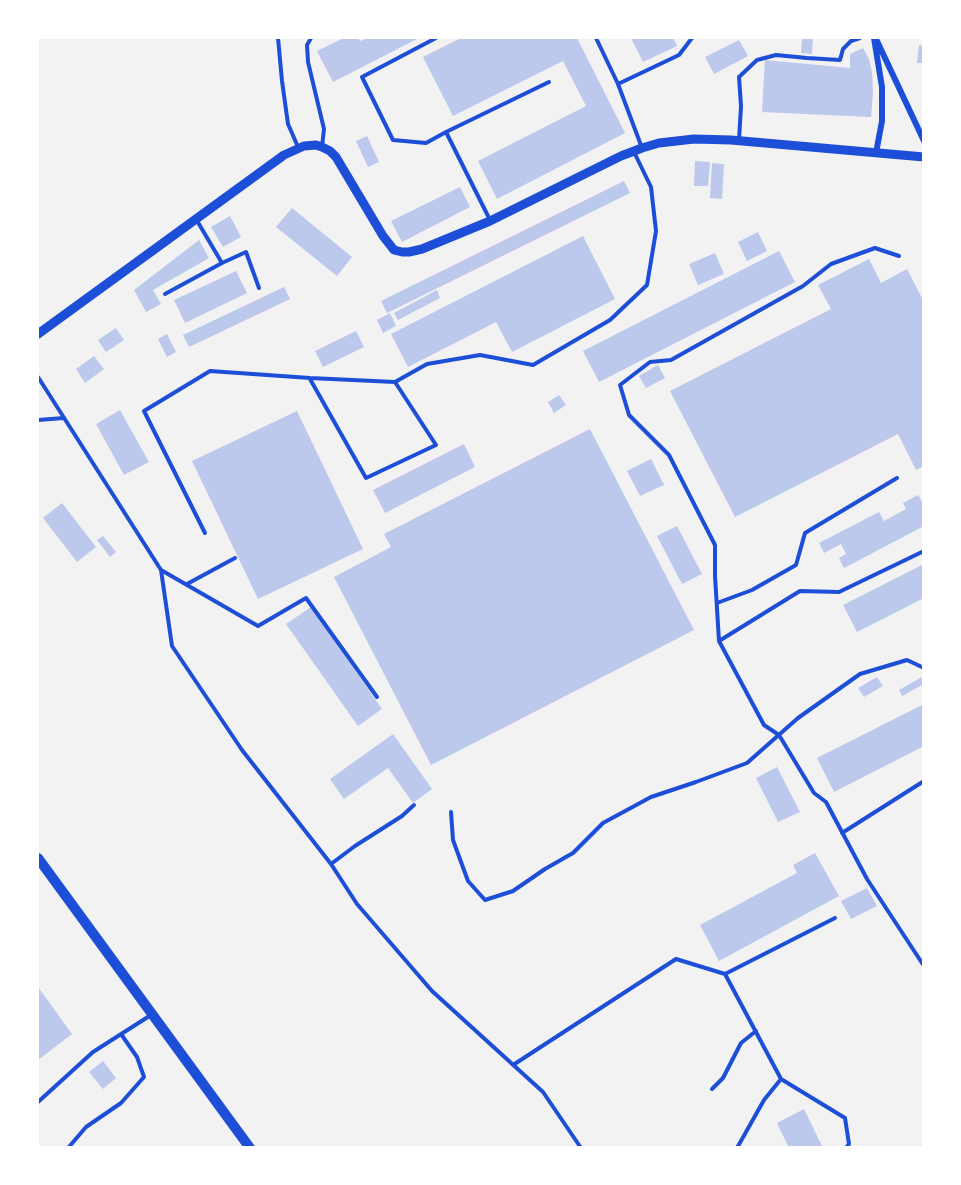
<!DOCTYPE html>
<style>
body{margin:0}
#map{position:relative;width:961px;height:1185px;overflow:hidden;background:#f2f2f2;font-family:"Exo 2",sans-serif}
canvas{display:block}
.frame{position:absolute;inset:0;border:39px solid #fff;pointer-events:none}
</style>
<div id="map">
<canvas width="961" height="1185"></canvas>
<div class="frame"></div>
</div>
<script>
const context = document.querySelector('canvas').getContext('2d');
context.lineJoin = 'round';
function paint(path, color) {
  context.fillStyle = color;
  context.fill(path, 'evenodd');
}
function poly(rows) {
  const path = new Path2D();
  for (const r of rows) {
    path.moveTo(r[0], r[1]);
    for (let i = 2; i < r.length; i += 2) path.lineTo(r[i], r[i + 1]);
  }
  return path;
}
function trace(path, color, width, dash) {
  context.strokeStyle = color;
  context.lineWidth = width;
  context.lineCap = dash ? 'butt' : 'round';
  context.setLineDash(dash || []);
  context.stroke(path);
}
paint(poly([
 [344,38,358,38,360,41,367,38,419,38,333,82,317,51],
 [461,38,577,38,625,133,497,199,478,161,586,106,563,61,453,116,423,57],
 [631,38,673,38,677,46,643,62],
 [802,38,813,38,812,54,801,53],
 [739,40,748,56,714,74,705,57],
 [919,45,924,46,924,63,917,63],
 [863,48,869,59,872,72,873,92,871,117,762,112,765,60,850,68,850,54],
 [367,136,379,162,368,167,356,141],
 [695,161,710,162,708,186,694,186],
 [712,163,724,164,722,199,710,198],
 [624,181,630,193,387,313,381,301],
 [460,187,470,207,402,242,391,221],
 [292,208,352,257,337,276,276,227],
 [230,216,241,237,223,247,211,227],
 [758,232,767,251,747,261,738,242],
 [583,236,615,299,512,352,496,322,408,367,391,334],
 [199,240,209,258,153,290,161,304,146,312,134,290],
 [779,251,795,282,599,382,583,351],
 [715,253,724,274,698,285,689,264],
 [869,259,881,283,907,269,924,302,924,466,916,470,898,434,735,517,670,391,831,309,818,285],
 [236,271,247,293,185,323,174,300],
 [284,287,290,299,189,347,183,335],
 [437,290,440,298,398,320,394,313],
 [390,313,396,326,383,333,377,320],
 [116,328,124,340,106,352,98,340],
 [356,331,364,347,323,367,315,351],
 [167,334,176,352,167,357,158,339],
 [94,356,104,369,85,383,76,369],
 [658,365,665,378,646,388,639,376],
 [559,395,566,405,554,413,548,402],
 [120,410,149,462,124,475,96,424],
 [297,411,363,549,258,599,192,461],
 [590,429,694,630,431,765,334,577,391,547,384,534],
 [464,444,475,467,385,513,373,490],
 [651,459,664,485,640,496,627,471],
 [918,495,924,505,924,526,844,568,839,558,846,554,841,544,824,553,819,543,879,512,884,521,906,509,903,503],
 [62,503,96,547,77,562,43,518],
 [677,526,702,574,682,584,657,536],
 [103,536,116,552,110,557,97,540],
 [924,564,924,598,857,632,843,605],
 [311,607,382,709,358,726,286,624],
 [877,677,883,686,864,697,858,688],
 [922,677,924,684,902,696,899,690],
 [924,704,924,746,834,792,817,758],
 [393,734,432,789,413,803,388,768,344,799,330,779],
 [777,767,800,812,778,822,756,778],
 [815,853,839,896,719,961,700,925,797,873,793,865],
 [867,888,877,906,851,919,841,901],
 [38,987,72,1034,38,1060],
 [103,1061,116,1078,103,1089,89,1072],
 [804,1109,823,1148,789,1148,777,1123]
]), '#bdc9ec');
trace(poly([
 [278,38,282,81,288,124,298,147],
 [311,38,307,45,308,62,324,129,322,147],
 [436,38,362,77,393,140,426,143,446,132],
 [596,38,618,84],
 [739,140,741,106,739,77,757,60,776,55,807,58,840,60,843,49,851,41,860,38],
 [642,148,618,84,679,55,692,38],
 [490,220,446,132,549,82],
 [899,256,875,248,831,264,803,286,671,360,650,362,620,385,629,415,669,455,715,545,715,576,719,641,764,725,779,735,814,793,826,802,867,879,924,966],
 [222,263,246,252,259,288],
 [165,294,222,263,196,219],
 [38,377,161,570,172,646,242,750,331,864,357,904,432,991,543,1092,581,1148],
 [310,379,366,478,436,445,395,382],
 [38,420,64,418],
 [205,533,144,411,210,371,310,378,395,382,427,364,480,355,533,365,610,320,647,285,656,231,651,187,634,152],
 [161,570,258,626,306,598,377,697],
 [187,584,235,558],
 [717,603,752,590,796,565,805,533,897,478],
 [719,641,800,591,839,592,924,551],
 [451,812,453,840,468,881,485,900,513,891,545,869,573,853,603,823,651,797,696,782,747,763,798,718,860,674,907,660,924,668],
 [842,833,924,781],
 [331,864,355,846,402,816,414,805],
 [725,974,781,1079,845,1118,849,1144,846,1148],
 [513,1065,676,959,725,974,835,918],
 [712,1089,723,1078,741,1043,756,1031],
 [38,1102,93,1052,151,1015],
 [68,1148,86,1127,121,1103,144,1077,137,1057,121,1034],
 [737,1148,764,1100,781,1079]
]), '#1d4ed8', 4);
trace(poly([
 [874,38,882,87,882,121,876,153],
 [877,41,924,141]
]), '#1d4ed8', 6);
trace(poly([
 [38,334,284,155,304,146,316,145,322,147,330,151,336,157,383,236,394,250,402,252,409,252,422,249,490,221,621,156,642,148,659,143,694,139,731,140,924,157]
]), '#1d4ed8', 9);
trace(poly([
 [38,858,250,1148]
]), '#1d4ed8', 10);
</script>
